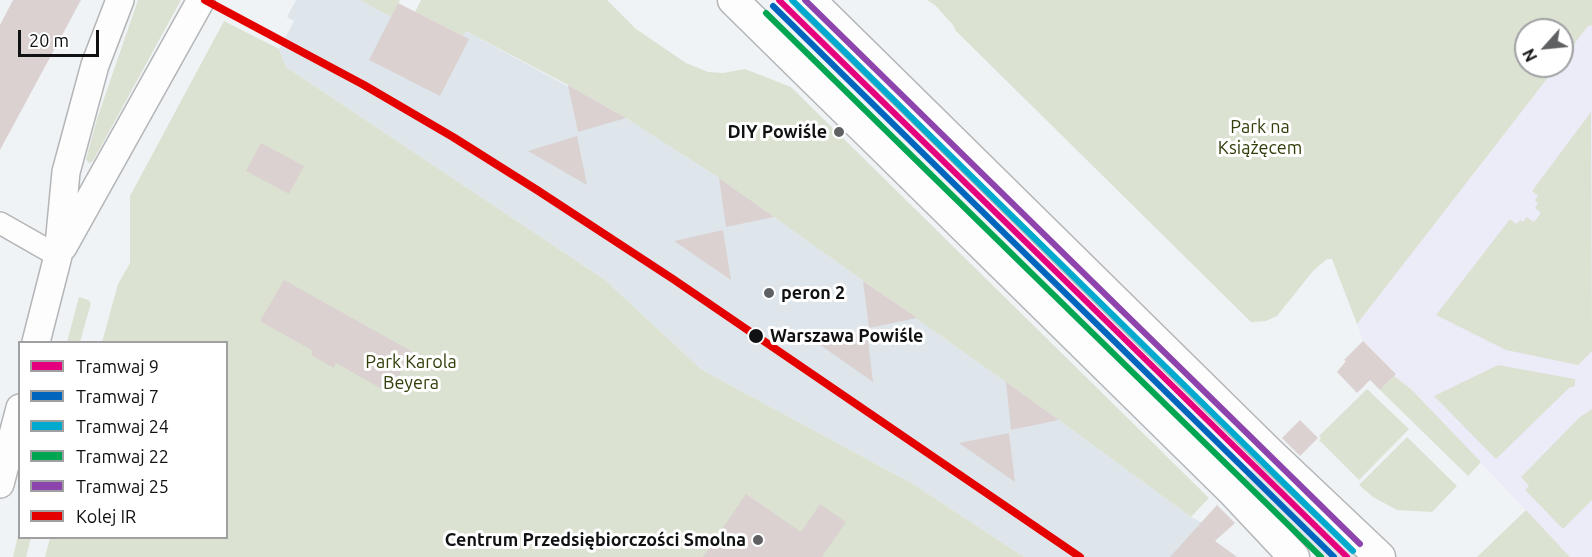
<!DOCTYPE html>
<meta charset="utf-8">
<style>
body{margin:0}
#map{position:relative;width:1592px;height:557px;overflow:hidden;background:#f0f3f6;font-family:Ubuntu,sans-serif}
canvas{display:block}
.legend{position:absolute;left:18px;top:341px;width:210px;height:198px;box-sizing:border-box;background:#fff;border:2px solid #9fa0a1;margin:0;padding:8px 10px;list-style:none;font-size:18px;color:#101113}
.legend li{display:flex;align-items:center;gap:12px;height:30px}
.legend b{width:30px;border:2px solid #9fa0a1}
.north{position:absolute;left:1514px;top:18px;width:60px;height:60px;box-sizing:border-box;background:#fff;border:2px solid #9fa0a1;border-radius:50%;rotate:243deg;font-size:16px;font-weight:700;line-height:24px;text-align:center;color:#101113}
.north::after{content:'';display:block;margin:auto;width:21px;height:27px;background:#5e6062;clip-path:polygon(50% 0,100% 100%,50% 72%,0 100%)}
.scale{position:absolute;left:18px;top:30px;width:81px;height:27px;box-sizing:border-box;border:3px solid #101113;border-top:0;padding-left:8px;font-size:18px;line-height:21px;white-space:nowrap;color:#101113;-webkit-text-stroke:4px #fff;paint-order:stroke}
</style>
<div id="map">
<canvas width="1592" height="557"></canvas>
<ul class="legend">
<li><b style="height:8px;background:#e5007d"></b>Tramwaj 9</li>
<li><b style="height:8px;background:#0065bd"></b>Tramwaj 7</li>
<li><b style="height:8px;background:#00a9ce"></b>Tramwaj 24</li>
<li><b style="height:8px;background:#00a651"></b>Tramwaj 22</li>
<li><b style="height:8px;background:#8e44ad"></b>Tramwaj 25</li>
<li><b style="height:8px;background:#e50000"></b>Kolej IR</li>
</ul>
<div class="north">N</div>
<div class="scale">20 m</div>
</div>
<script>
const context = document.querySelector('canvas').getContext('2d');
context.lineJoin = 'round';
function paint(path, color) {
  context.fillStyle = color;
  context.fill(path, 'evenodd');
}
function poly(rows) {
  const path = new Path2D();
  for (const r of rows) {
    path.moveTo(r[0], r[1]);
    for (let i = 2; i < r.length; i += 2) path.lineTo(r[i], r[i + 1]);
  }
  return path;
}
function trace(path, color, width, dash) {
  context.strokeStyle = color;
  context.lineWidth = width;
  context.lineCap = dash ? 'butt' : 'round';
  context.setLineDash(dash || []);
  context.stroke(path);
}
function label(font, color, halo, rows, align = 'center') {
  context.font = font + ' Ubuntu,sans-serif';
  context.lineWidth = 6;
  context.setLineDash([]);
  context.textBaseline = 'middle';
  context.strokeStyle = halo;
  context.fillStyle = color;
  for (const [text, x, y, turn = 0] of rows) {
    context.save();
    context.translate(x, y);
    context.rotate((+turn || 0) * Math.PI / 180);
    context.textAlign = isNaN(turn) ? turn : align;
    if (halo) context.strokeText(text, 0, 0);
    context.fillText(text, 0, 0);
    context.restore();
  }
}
paint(poly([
 [1592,25,1592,557,1570,557,1411,389,1394,376,1396,373,1363,341,1357,324,1557,66,1562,66,1562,60,1588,26]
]), '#ececf9');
paint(poly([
 [296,0,360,0,391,17,462,36,466,31,626,118,719,178,1059,420,1191,517,1201,522,1217,536,1213,540,1237,557,1024,557,913,484,702,370,605,280,286,67,279,49,294,21,287,17],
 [1260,461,1357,557,1320,557,1242,480]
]), '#dee6ec');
paint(poly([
 [138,0,181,0,93,161,89,163,86,159,97,119],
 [360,0,400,0,391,17],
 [421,0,607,0,636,29,686,63,708,72,723,73,745,69,791,87,1209,498,1191,517,1059,420,719,178,626,118,568,85,466,31,463,36,415,12],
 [927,0,1592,0,1592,25,1588,26,1562,60,1562,30,1526,30,1526,66,1557,66,1357,324,1332,259,1327,259,1313,271,1277,316,1266,321,1251,322,956,31,953,25,935,5],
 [224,21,279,49,286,67,605,280,702,370,913,484,1024,557,45,557,50,538,226,538,226,342,102,342,118,284,130,263,130,196],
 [1591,112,1592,351,1578,365,1506,350,1436,315,1510,219,1516,224,1520,220,1523,222,1527,217,1534,222,1541,213,1535,208,1538,203,1535,200,1538,196,1532,191],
 [79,297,88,300,91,303,80,342,67,342],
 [1498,365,1575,379,1575,386,1569,388,1496,459,1434,396],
 [1394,376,1411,389,1481,462,1468,476,1380,390],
 [1367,389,1409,429,1359,480,1319,440,1321,438,1319,436],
 [1592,409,1592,500,1563,529,1525,490,1529,486,1521,477,1580,417],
 [1407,437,1457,486,1432,512,1397,510,1373,497,1359,485],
 [1526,510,1570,557,1477,557],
 [19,531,20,538,31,538,26,557,13,557]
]), '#dbe2d2');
paint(poly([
 [13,0,81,0,0,150,0,25],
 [398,3,469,39,440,96,369,60],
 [568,85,626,118,578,132],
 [577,136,587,185,528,151],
 [261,143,304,166,289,194,246,171],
 [719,178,774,217,726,227],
 [723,230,731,280,674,241],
 [284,280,413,352,389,393,336,363,334,368,311,355,313,351,260,321],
 [863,281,917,318,869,328],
 [867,332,873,382,816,342],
 [1363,341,1396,374,1380,390,1370,380,1357,393,1337,372,1346,361,1344,360],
 [1006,382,1059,420,1011,430],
 [1300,420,1318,438,1300,456,1282,438],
 [1009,433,1015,482,959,443],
 [746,494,801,532,820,504,846,522,822,557,703,557],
 [1217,505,1235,523,1215,541,1237,557,1170,557]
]), '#dbd1d1');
const minor = poly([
 [0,223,58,256]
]);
const tertiary = poly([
 [63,247,201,0],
 [36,342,58,256,66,172,95,65,120,0],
 [0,484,20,408]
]);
const secondary = poly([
 [733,0,1232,491,1294,557],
 [810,0,1269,452,1380,557]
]);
trace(minor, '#b4b5b7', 24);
trace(tertiary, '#b4b5b7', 30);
trace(secondary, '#b4b5b7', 33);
trace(minor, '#fdfdfe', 21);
trace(tertiary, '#fdfdfe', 27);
trace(secondary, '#fdfdfe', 30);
trace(poly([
 [205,0,364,85,453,137,537,190,673,279,1080,557]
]), '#e50000', 8);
trace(poly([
 [779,0,1347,557]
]), '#e5007d', 6);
trace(poly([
 [773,6,1334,557]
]), '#0065bd', 6);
trace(poly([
 [792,0,1353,551]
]), '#00a9ce', 6);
trace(poly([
 [766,13,1321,557]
]), '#00a651', 6);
trace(poly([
 [805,0,1360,544]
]), '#8e44ad', 6);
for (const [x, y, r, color] of [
 [839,132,6,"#5e6062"],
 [769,293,6,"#5e6062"],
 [756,336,8,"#101113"],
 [758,540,6,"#5e6062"]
]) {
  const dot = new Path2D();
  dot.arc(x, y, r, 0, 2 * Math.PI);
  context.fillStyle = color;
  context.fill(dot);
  trace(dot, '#fff', 2);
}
label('18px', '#313e0a', '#fff', [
 ["Park na",1260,127],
 ["Książęcem",1260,148],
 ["Park Karola",411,362],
 ["Beyera",411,383]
]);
label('bold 18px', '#101113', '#fff', [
 ["DIY Powiśle",827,132],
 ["peron 2",781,293,"left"],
 ["Centrum Przedsiębiorczości Smolna",746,540]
], 'right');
label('bold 18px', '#101113', '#fff', [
 ["Warszawa Powiśle",770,336]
], 'left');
</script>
